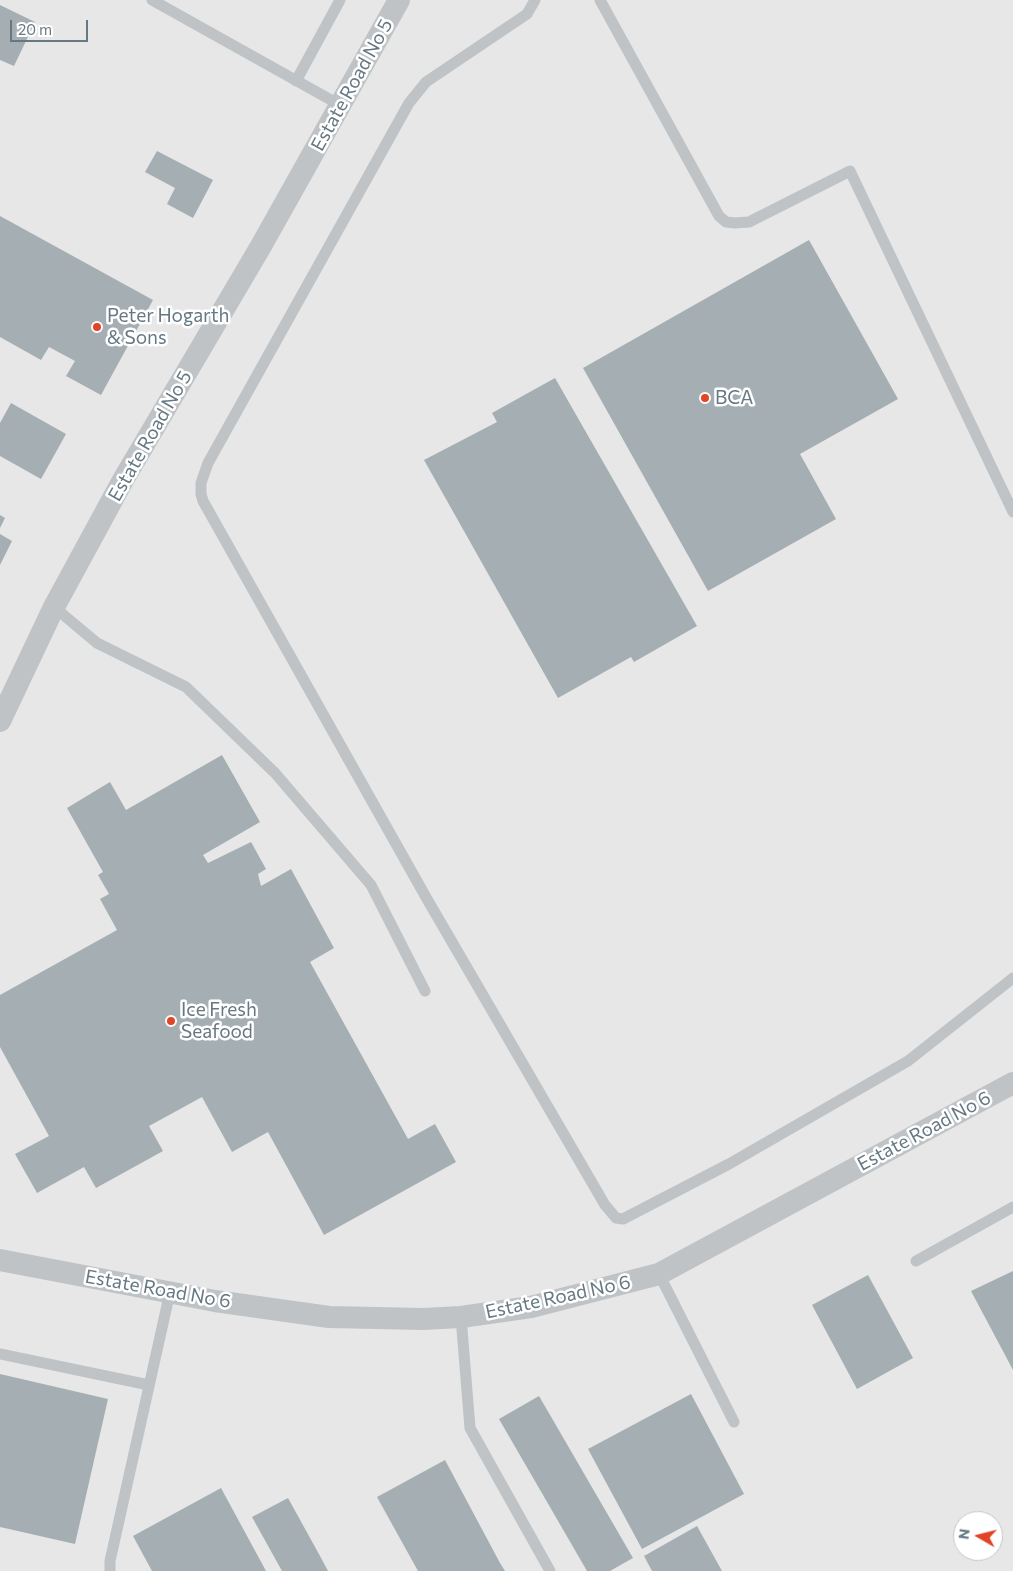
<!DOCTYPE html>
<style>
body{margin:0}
#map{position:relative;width:1013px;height:1571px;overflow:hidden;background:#f6f6f2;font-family:Commissioner,sans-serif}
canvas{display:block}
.north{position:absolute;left:953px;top:1511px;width:50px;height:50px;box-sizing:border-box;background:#fff;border:1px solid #c1c9cd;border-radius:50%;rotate:278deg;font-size:14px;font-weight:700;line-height:20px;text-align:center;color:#657883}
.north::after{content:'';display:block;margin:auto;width:18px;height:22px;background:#e14527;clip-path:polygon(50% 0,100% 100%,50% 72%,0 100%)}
.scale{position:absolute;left:10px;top:20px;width:78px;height:22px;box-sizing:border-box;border:2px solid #657883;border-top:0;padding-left:6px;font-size:15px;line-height:18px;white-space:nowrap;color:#657883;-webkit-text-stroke:4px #fff;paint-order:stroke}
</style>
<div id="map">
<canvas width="1013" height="1571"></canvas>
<div class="north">N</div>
<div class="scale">20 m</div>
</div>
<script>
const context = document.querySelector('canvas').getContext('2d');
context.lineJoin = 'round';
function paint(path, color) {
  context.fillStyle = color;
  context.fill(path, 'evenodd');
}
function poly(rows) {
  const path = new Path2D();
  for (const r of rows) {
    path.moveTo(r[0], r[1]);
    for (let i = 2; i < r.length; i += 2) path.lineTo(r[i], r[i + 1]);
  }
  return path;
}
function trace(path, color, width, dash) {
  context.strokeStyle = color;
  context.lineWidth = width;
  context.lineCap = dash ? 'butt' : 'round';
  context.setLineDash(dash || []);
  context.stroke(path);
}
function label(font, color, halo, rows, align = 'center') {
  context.font = font + ' Commissioner,sans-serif';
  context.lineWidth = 5;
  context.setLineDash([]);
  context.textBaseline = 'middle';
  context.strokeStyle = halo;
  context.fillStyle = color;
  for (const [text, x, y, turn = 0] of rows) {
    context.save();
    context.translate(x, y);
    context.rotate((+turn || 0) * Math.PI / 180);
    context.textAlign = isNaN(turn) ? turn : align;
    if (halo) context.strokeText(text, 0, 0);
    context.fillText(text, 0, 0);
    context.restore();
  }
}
paint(poly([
 [0,0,1013,0,1013,1571,0,1571],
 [963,1521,993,1521,993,1551,963,1551]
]), '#e6e7e6');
paint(poly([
 [0,5,35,22,14,66,0,60],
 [157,151,213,180,193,218,167,204,175,188,145,172],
 [0,216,153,300,101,395,66,376,75,361,49,347,41,360,0,337],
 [809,240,898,399,800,454,836,519,708,591,583,368],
 [555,378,697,626,634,662,631,657,558,698,424,460,497,422,492,413],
 [11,403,66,434,41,479,0,456,0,423],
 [0,515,5,518,0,528],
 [0,534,12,541,0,565],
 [222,755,260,822,203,855,208,863,251,842,266,869,258,874,261,886,291,869,334,948,310,962,408,1139,435,1124,456,1162,324,1235,268,1132,232,1152,202,1097,149,1126,163,1151,96,1188,84,1167,37,1193,15,1154,49,1136,0,1047,0,995,117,930,100,899,109,894,98,875,103,872,67,808,110,782,126,810],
 [1013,1271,1013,1370,971,1291],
 [868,1275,913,1358,857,1389,812,1305],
 [0,1374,108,1399,75,1544,0,1527],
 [691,1394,744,1494,642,1549,588,1449],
 [539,1396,633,1558,610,1571,587,1571,499,1419],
 [445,1460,500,1563,505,1571,418,1571,377,1497],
 [221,1488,266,1571,152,1571,133,1536],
 [288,1498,320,1556,328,1571,282,1571,252,1517],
 [697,1526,722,1571,652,1571,644,1556]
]), '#a5afb3');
trace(poly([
 [152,0,340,105],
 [535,0,527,14,426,82,409,103,208,463,201,483,201,494,203,501,427,899,605,1205,616,1218,623,1219,729,1164,908,1061,1013,978],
 [600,0,719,216,726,222,735,223,749,222,850,171,1013,512],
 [296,81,340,0],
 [54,607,97,643,186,687,275,773,371,885,425,991],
 [916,1261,1013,1207],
 [659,1274,734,1422],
 [461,1317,470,1428,550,1571],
 [0,1354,149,1385],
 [110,1571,110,1561,170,1292]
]), '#bfc3c6', 11);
trace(poly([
 [0,721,54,607,123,480,261,246,399,0],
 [0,1260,215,1301,329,1317,423,1319,461,1317,531,1307,659,1274,1013,1083]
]), '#bfc3c6', 22);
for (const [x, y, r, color] of [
 [97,327,5,"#e14527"],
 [705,398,5,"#e14527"],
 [171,1021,5,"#e14527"]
]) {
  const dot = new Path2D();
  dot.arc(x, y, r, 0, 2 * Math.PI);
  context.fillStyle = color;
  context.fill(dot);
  trace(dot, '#fff', 2);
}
label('19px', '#657883', '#fff', [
 ["Estate Road No 5",352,85,-61],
 ["Estate Road No 5",150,436,-60],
 ["Estate Road No 6",924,1131,-28],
 ["Estate Road No 6",158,1289,10],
 ["Estate Road No 6",558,1297,-12]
]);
label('19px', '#657883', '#fff', [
 ["Peter Hogarth",107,316],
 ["& Sons",107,338],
 ["BCA",715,398],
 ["Ice Fresh",181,1010],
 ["Seafood",181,1032]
], 'left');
</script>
